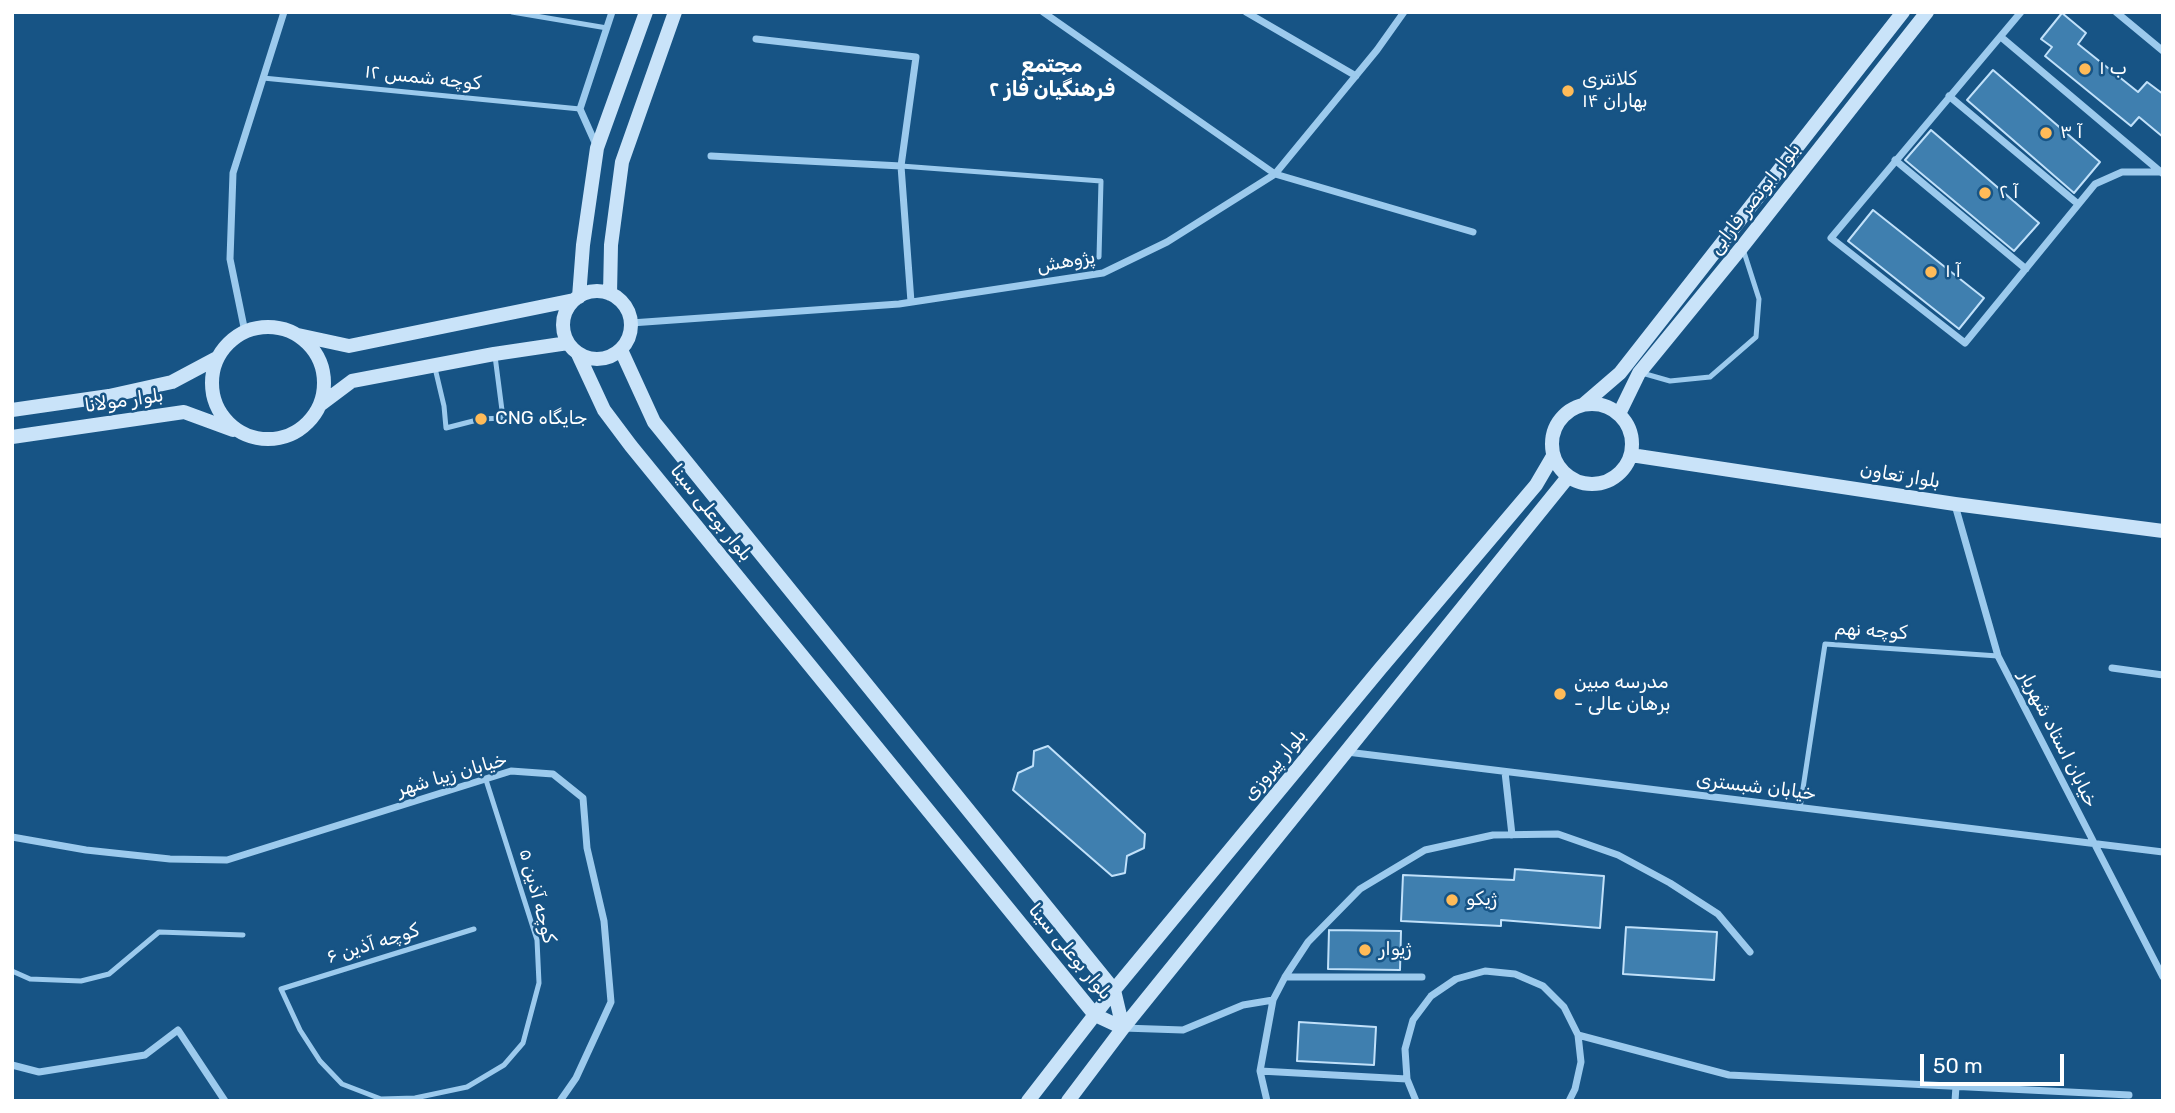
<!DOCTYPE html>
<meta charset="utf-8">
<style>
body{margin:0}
#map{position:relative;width:2175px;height:1113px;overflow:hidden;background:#175485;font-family:Rubik,sans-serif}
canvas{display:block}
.frame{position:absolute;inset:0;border:14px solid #fff;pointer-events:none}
.scale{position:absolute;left:1920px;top:1054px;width:144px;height:32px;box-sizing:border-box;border:4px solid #fff;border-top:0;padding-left:9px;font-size:21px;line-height:24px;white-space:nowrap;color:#fff;-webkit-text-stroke:5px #175485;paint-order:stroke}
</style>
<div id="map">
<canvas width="2175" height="1113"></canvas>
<div class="frame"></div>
<div class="scale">50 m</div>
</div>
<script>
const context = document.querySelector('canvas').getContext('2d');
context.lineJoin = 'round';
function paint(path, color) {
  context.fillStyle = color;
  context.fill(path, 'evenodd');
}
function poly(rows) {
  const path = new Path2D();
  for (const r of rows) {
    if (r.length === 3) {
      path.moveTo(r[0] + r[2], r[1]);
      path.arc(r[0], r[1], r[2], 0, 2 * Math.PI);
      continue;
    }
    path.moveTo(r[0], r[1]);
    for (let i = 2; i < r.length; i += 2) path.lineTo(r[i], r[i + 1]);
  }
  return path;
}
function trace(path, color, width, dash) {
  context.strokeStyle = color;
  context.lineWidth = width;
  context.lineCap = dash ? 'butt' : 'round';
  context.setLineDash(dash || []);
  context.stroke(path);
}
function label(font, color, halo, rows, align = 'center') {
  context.font = font + ' Rubik,Vazirmatn,sans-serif';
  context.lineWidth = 5;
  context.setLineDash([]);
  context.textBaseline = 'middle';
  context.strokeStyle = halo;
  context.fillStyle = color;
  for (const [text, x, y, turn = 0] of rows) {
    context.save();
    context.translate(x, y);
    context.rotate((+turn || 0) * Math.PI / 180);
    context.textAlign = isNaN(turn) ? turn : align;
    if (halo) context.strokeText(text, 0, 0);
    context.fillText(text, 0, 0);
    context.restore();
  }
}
const building = poly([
 [2062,13,2086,33,2078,44,2138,92,2147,82,2163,94,2163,137,2139,117,2131,126,2045,56,2052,47,2041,39,2062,13],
 [1993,70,2100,162,2074,193,1967,100,1993,70],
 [1931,130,2039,223,2014,251,1905,160,1931,130],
 [1873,210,1984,298,1959,329,1848,241,1873,210],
 [1048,746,1145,834,1144,848,1127,856,1125,873,1112,876,1013,790,1018,773,1033,766,1034,751,1048,746],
 [1515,869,1604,876,1600,928,1501,920,1501,926,1401,921,1403,875,1514,880,1515,869],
 [1626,927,1717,932,1714,980,1623,974,1626,927],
 [1329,930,1401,931,1400,970,1328,969,1329,930],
 [1299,1022,1376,1027,1374,1065,1297,1061,1299,1022]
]);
paint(building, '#3f7faf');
trace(building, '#c1e1fa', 2);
trace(poly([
 [512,12,607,28],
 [263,78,580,109],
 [901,166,1101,181,1099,257],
 [435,368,444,406,446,428,481,419,503,418,495,356],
 [1642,373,1670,381,1710,377,1756,337,1759,299,1743,249],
 [1800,808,1825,644,1998,656],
 [474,929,281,989,300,1030,320,1061,342,1084,381,1099,415,1098,467,1087,504,1065,523,1043,539,983,537,940,486,780],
 [12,971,30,979,81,981,109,974,159,932,243,935]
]), '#9ccaed', 5);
trace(poly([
 [1043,12,1275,174,1473,232],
 [1246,12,1356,76],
 [2021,12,1831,238,1965,343,2095,184,2122,172,2161,172],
 [2116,12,2163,51],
 [2001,37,2162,173],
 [756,39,916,57,901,166],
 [1949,96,2078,204],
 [597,147,580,109,612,12],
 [711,156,901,166,911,302],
 [1895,160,2026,269],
 [631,323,899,304,1103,273,1167,242,1275,174,1377,50,1404,12],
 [245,332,230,259,233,173,284,12],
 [1955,505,1998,656,2163,977],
 [2112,668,2163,675],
 [1347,752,2163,852],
 [1505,772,1512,835],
 [12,837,86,850,170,859,227,860,511,771,553,774,583,798,587,848,604,921,611,1002,576,1078,560,1101],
 [1285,977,1422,977],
 [1123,1028,1183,1030,1243,1005,1273,1000],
 [1578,1035,1729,1075,2129,1095],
 [12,1065,39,1072,145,1055,178,1030,225,1101],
 [1260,1071,1407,1079],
 [1267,1101,1260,1071,1273,1000,1285,977,1308,942,1360,889,1425,850,1493,835,1558,834,1618,855,1670,883,1718,914,1750,952],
 [1416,1101,1407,1079,1405,1049,1413,1020,1431,996,1456,979,1485,971,1515,974,1543,986,1564,1007,1578,1035,1581,1062,1575,1089,1569,1101],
 [1955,1101,1956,1086]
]), '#9ccaed', 7);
trace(poly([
 [597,325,34],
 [610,294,611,245,622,162,675,12],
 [579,297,583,245,597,148,646,12],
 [268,383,56],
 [298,335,349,346,574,300],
 [621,350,654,422,1114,990,1123,1028],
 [578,354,604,410,631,446,1095,1015,1123,1028],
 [1592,444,40],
 [1584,404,1620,373,1903,12],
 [320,405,352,381,494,354,568,343],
 [12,410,109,396,172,382,217,358],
 [1619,414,1639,373,1742,247,1927,12],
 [12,437,184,412,233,430],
 [1631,455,1955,504,2163,531],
 [1028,1101,1114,990,1380,669,1536,485,1553,456],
 [1068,1101,1123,1028,1568,477]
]), '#c9e3f9', 14);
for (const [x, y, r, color] of [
 [2085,69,7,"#ffbb58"],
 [1568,91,7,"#ffbb58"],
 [2046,133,7,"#ffbb58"],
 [1985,193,7,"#ffbb58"],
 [1931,272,7,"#ffbb58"],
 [481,419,7,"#ffbb58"],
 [1560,694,7,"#ffbb58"],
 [1452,900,7,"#ffbb58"],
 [1365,950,7,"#ffbb58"]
]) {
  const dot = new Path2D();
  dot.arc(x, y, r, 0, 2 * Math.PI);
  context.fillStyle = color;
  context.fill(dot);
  trace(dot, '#175485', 2.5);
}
label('19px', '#fff', '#175485', [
 ["ب ۱",2099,69],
 ["کلانتری",1582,80],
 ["۱۴ بهاران",1582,102],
 ["آ ۳",2060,133],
 ["آ ۲",1999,193],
 ["آ ۱",1945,272],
 ["CNG جایگاه",495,419],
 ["مدرسه مبین",1574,683],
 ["- برهان عالی",1574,705],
 ["ژیکو",1466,900],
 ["ژیوار",1379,950]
], 'left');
label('19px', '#fff', '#175485', [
 ["کوچه شمس ۱۲",423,78,6],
 ["بلوار ابونصر فارابی",1755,199,-52],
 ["پژوهش",1066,262,-10],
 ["بلوار مولانا",124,401,-8],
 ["بلوار تعاون",1900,476,9],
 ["بلوار بوعلی سینا",711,513,51],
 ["کوچه نهم",1871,631,4],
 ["خیابان استاد شهریار",2058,739,63],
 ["بلوار پیروزی",1275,765,-50],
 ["خیابان زیبا شهر",452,775,-16],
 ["خیابان شبستری",1756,787,7],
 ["کوچه آذین ۵",537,896,75],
 ["کوچه آذین ۶",373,944,-17],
 ["بلوار بوعلی سینا",1070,952,50]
]);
label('bold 21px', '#fff', '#175485', [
 ["مجتمع",1052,66],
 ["فرهنگیان فاز ۲",1052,90]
]);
</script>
